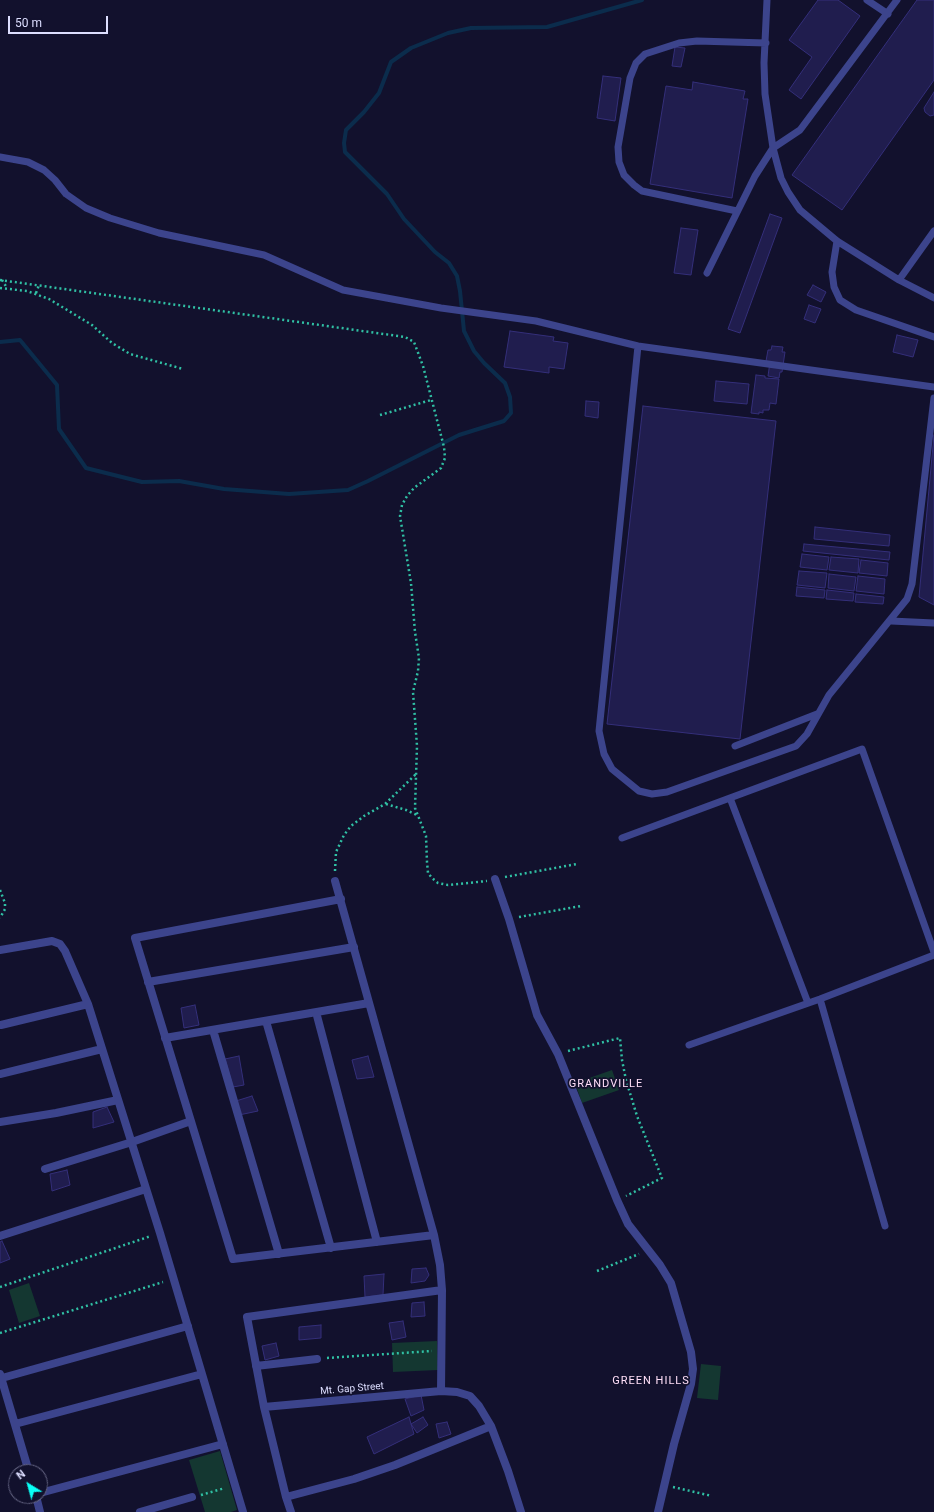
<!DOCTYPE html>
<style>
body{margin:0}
#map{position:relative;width:934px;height:1512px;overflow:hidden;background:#12112d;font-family:Roboto,sans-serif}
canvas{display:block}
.north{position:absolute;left:8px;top:1464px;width:40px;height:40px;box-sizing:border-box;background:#12112d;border:1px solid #636381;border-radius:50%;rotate:323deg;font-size:11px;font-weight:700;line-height:16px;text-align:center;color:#dddeff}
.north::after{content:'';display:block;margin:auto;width:14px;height:18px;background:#09fff6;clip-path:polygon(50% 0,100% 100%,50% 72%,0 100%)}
.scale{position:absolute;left:8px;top:16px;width:100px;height:18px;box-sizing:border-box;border:2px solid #dddeff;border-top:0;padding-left:5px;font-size:12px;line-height:14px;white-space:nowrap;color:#dddeff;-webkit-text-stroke:3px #12112d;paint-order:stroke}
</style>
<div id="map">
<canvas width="934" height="1512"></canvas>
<div class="north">N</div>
<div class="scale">50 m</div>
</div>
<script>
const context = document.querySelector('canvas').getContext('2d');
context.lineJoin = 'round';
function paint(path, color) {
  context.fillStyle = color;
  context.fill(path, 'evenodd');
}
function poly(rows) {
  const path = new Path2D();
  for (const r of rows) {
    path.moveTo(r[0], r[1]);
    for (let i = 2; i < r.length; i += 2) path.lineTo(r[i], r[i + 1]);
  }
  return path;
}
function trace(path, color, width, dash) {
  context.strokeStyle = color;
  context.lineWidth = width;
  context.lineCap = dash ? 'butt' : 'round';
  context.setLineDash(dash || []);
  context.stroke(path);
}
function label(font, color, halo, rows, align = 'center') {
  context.font = font + ' Roboto,sans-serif';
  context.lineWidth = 3.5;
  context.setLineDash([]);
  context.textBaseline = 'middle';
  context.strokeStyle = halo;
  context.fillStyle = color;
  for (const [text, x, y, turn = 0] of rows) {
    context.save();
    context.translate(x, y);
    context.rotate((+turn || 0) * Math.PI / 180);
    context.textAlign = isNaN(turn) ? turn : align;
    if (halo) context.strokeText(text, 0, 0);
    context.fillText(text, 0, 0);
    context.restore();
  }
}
paint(poly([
 [612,1070,619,1090,582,1103,575,1083],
 [29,1283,40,1316,19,1323,9,1290],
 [437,1341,438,1370,393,1372,392,1343],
 [701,1364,721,1366,718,1400,697,1398],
 [220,1451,237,1510,231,1512,205,1512,189,1460]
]), '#143731');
trace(poly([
 [0,342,20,340,57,385,59,429,86,468,142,482,179,481,224,489,289,494,348,490,368,481,459,435,504,421,511,413,510,397,505,383,484,363,474,351,464,331,460,291,457,276,449,263,435,252,404,219,387,194,345,152,344,143,346,130,364,112,379,93,391,62,411,48,448,33,471,28,547,27,642,0]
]), '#0b2c4c', 4);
const building = poly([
 [818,0,838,0,860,16,801,99,789,90,812,57,789,40,818,0],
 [917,0,934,0,934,80,842,210,792,175,917,0],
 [675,47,685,48,681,67,672,66,675,47],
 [603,76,621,78,615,121,597,118,603,76],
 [693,82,745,91,743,99,748,99,732,198,650,184,666,86,692,90,693,82],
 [934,92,934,115,930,116,925,112,924,108,934,92],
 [770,214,782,218,740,333,728,329,770,214],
 [681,228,698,230,691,275,674,273,681,228],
 [813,285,826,292,821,302,807,295,813,285],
 [809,305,821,309,815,323,804,319,809,305],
 [510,331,554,337,553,341,568,343,564,369,549,367,549,373,504,367,510,331],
 [897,335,918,340,913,357,893,352,897,335],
 [772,346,783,347,782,352,785,352,782,372,780,372,779,378,768,376,770,362,766,361,768,350,771,350,772,346],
 [756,375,765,376,765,378,779,379,776,404,770,403,769,410,763,410,763,413,759,412,759,414,751,413,756,375],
 [716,381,749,384,747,404,714,401,716,381],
 [586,401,599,402,598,418,585,416,586,401],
 [643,406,776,421,740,739,607,724,643,406],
 [934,435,934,605,919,597,934,435],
 [815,527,890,535,889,546,814,539,815,527],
 [804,544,890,552,889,560,803,551,804,544],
 [802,554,829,557,827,570,800,567,802,554],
 [831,557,859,559,858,573,829,570,831,557],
 [861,560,888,563,887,576,859,573,861,560],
 [799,571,827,573,825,588,797,585,799,571],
 [829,574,856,577,854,591,828,588,829,574],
 [858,576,885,579,884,594,856,591,858,576],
 [797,587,825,590,824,598,796,596,797,587],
 [827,590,854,593,853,601,826,599,827,590],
 [856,594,884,597,883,604,855,602,856,594],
 [195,1005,199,1025,184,1028,181,1008,195,1005],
 [239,1056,244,1085,233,1087,225,1059,239,1056],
 [368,1056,374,1077,357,1079,352,1060,368,1056],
 [252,1096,258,1111,239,1115,236,1101,252,1096],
 [107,1107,114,1122,93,1128,93,1112,107,1107],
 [67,1170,70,1185,52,1191,50,1174,67,1170],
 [2,1241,10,1259,0,1263,0,1242,2,1241],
 [426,1268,429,1275,425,1281,411,1283,412,1269,426,1268],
 [384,1274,383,1295,365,1297,364,1276,384,1274],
 [424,1302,425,1316,411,1317,412,1303,424,1302],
 [403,1321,406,1337,392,1340,389,1323,403,1321],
 [321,1325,321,1338,299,1340,299,1327,321,1325],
 [276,1343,279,1356,265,1360,262,1346,276,1343],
 [421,1395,424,1410,411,1416,405,1399,421,1395],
 [409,1417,414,1434,374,1454,367,1437,409,1417],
 [423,1417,428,1425,417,1433,411,1424,423,1417],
 [447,1422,451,1434,439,1438,436,1424,447,1422]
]);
paint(building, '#201d4e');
trace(building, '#342f7a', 1);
trace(poly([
 [0,280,405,337,414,342,423,366,444,447,445,458,441,468,414,488,407,496,402,505,400,516,411,583,415,632,419,658,418,671,413,692,417,746,415,808,426,836,427,862,428,873,432,878,438,883,448,885,487,881],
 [2,280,7,288],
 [0,288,27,291,49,299,92,325,112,343,130,354,183,369],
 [36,293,39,285],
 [380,415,431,400],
 [386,804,406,810,417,815],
 [335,871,336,852,344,835,351,826,364,816,385,804,416,774],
 [505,877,577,864],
 [0,890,5,903,5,909,0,918],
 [519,917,581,906],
 [568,1051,620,1038,622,1060,626,1080,637,1116,662,1178,626,1196],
 [597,1271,639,1254],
 [0,1287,151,1236],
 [0,1333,163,1282],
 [327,1358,432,1351],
 [673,1487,712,1496],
 [201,1495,225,1488]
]), '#30c0a4', 2.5, [2, 3]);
trace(poly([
 [767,0,764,63,765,94,773,148,781,178,788,192,800,210,837,241,899,280,934,298],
 [867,0,888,14],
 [0,157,28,162,44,170,55,180,66,194,86,208,110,218,159,233,264,255,343,290,441,308,536,321,638,346,934,387],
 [737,211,642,191,634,185,624,175,619,162,618,147,630,78,636,63,645,54,679,43,697,41,766,43],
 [837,241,832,272,834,287,840,300,856,310,934,337],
 [707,273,755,176,773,148,800,130,897,0],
 [899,280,934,231],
 [638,346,599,731,604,754,612,769,639,791,652,794,667,792,796,746,807,734,829,695,907,599,912,584,934,398],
 [891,621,934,623],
 [735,746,817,714],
 [730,798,808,1003],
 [622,838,862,749,934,952],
 [820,999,885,1226],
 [689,1045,820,999,934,955]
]), '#3c448c', 7);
trace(poly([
 [495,879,509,919,537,1015,558,1054,617,1200,628,1224,660,1265,671,1283,691,1352,693,1369,691,1384,674,1444,658,1512],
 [335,881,434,1235,440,1265,442,1290,441,1391],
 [341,899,135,938,233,1259,434,1235],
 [0,950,52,941,60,944,65,951,88,1004,160,1233,243,1512],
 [148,982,354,947],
 [316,1012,377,1242],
 [266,1021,331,1248],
 [1,1025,88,1004],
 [213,1030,279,1254],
 [165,1038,369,1003],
 [0,1074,102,1049],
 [0,1122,56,1113,118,1100],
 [45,1169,132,1142,191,1121],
 [0,1236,146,1189],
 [256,1366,317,1359],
 [0,1374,29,1472],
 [2,1378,188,1326],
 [264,1407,441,1391,457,1392,470,1396,479,1406,491,1426,508,1471,521,1512],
 [15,1424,202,1374],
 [40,1493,223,1444],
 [36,1496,40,1512],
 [286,1497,354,1479,395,1465,491,1426],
 [140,1512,192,1497],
 [291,1512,286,1497,264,1407,247,1317,442,1290]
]), '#3c448c', 8);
label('10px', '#dddeff', '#12112d', [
 ["Mt. Gap Street",352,1389,-5]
]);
context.letterSpacing = '1px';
label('11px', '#ffdff8', '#12112d', [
 ["GRANDVILLE",606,1084],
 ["GREEN HILLS",651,1381]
]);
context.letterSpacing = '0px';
</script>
